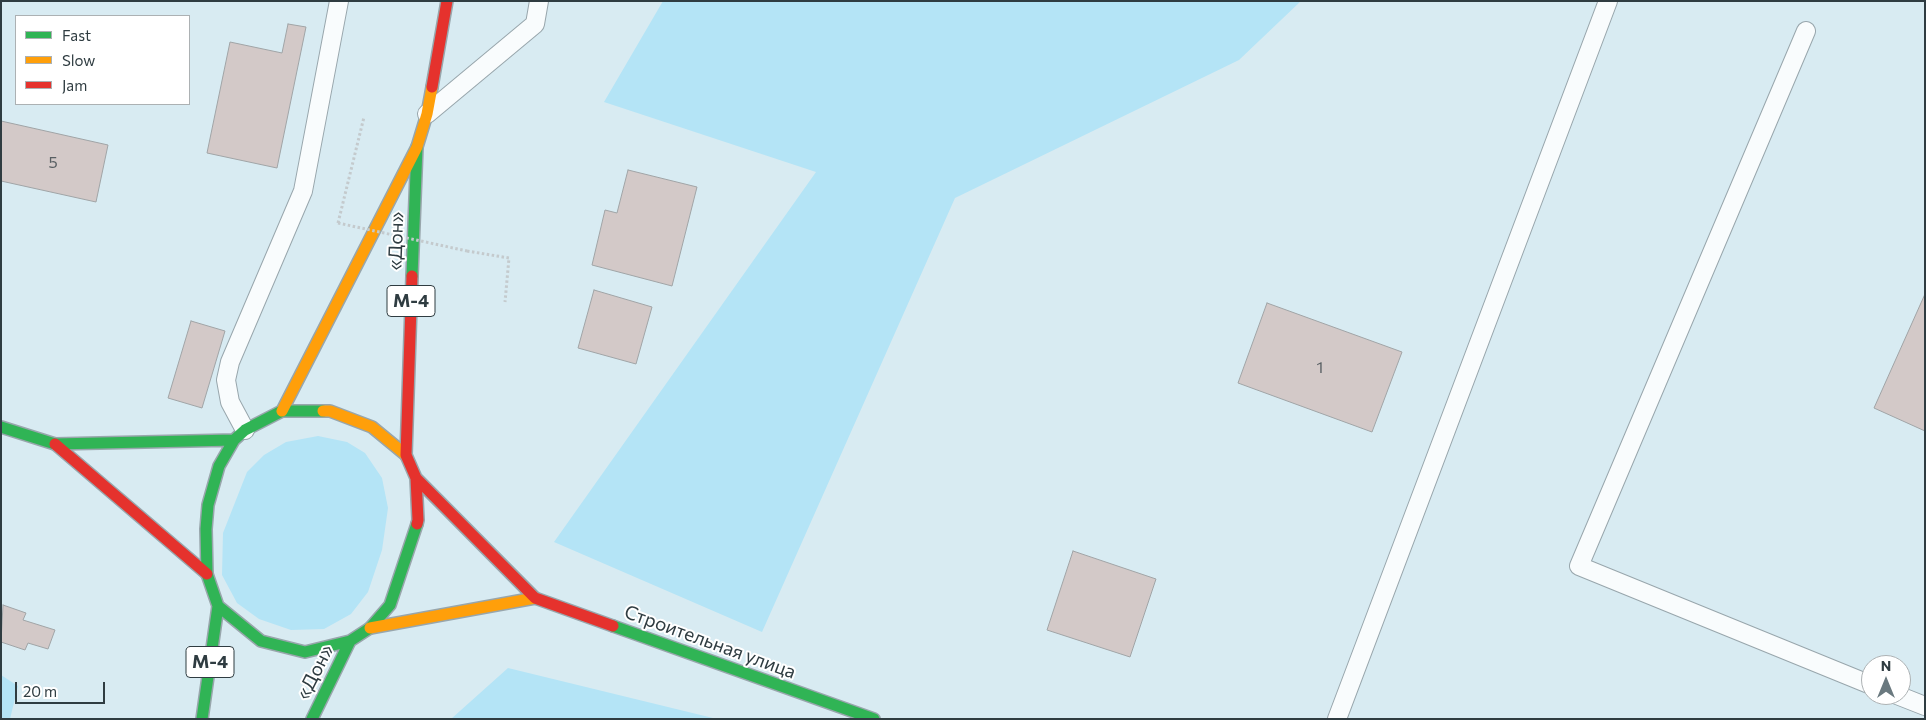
<!DOCTYPE html>
<meta charset="utf-8">
<style>
body{margin:0}
#map{position:relative;width:1926px;height:720px;overflow:hidden;background:#d8ebf2;font-family:Commissioner,sans-serif}
canvas{display:block}
.frame{position:absolute;inset:0;border:2px solid #2f3c41;pointer-events:none}
.legend{position:absolute;left:15px;top:15px;width:175px;height:90px;box-sizing:border-box;background:#fff;border:1px solid #acb1b3;margin:0;padding:6px 9px;list-style:none;font-size:15px;color:#2f3c41}
.legend li{display:flex;align-items:center;gap:10px;height:25px}
.legend b{width:25px;border:1px solid #acb1b3}
.north{position:absolute;left:1861px;top:655px;width:50px;height:50px;box-sizing:border-box;background:#fff;border:1px solid #acb1b3;border-radius:50%;rotate:0deg;font-size:14px;font-weight:700;line-height:20px;text-align:center;color:#2f3c41}
.north::after{content:'';display:block;margin:auto;width:18px;height:22px;background:#6a797f;clip-path:polygon(50% 0,100% 100%,50% 72%,0 100%)}
.scale{position:absolute;left:15px;top:682px;width:90px;height:22px;box-sizing:border-box;border:2px solid #2f3c41;border-top:0;padding-left:6px;font-size:15px;line-height:18px;white-space:nowrap;color:#2f3c41;-webkit-text-stroke:4px #fff;paint-order:stroke}
</style>
<div id="map">
<canvas width="1926" height="720"></canvas>
<div class="frame"></div>
<ul class="legend">
<li><b style="height:6px;background:#30b455"></b>Fast</li>
<li><b style="height:6px;background:#ff9f0a"></b>Slow</li>
<li><b style="height:6px;background:#e5322d"></b>Jam</li>
</ul>
<div class="north">N</div>
<div class="scale">20 m</div>
</div>
<script>
const context = document.querySelector('canvas').getContext('2d');
context.lineJoin = 'round';
function paint(path, color) {
  context.fillStyle = color;
  context.fill(path, 'evenodd');
}
function poly(rows) {
  const path = new Path2D();
  for (const r of rows) {
    path.moveTo(r[0], r[1]);
    for (let i = 2; i < r.length; i += 2) path.lineTo(r[i], r[i + 1]);
  }
  return path;
}
function trace(path, color, width, dash) {
  context.strokeStyle = color;
  context.lineWidth = width;
  context.lineCap = dash ? 'butt' : 'round';
  context.setLineDash(dash || []);
  context.stroke(path);
}
function label(font, color, halo, rows, align = 'center') {
  context.font = font + ' Commissioner,sans-serif';
  context.lineWidth = 4;
  context.setLineDash([]);
  context.textBaseline = 'middle';
  context.strokeStyle = halo;
  context.fillStyle = color;
  for (const [text, x, y, turn = 0] of rows) {
    context.save();
    context.translate(x, y);
    context.rotate((+turn || 0) * Math.PI / 180);
    context.textAlign = isNaN(turn) ? turn : align;
    if (halo) context.strokeText(text, 0, 0);
    context.fillText(text, 0, 0);
    context.restore();
  }
}
paint(poly([
 [663,1,1301,1,1239,60,955,198,762,632,554,542,816,172,604,102],
 [318,436,347,442,365,453,382,478,388,508,382,550,368,592,351,614,324,629,291,630,259,619,237,603,222,575,223,533,247,472,264,455,286,442],
 [508,668,713,718,451,719],
 [1,675,18,686,10,719,1,719]
]), '#b4e4f6');
const building = poly([
 [288,24,306,27,277,168,207,153,230,42,282,53,288,24],
 [1,121,108,145,96,202,1,181,1,121],
 [628,170,697,187,672,286,592,265,605,210,617,213,628,170],
 [594,290,652,307,636,364,578,348,594,290],
 [1925,294,1925,431,1874,408,1925,294],
 [1267,303,1402,352,1372,432,1238,383,1267,303],
 [191,321,225,331,202,408,168,398,191,321],
 [1073,551,1156,579,1130,657,1047,630,1073,551],
 [3,605,26,613,23,620,55,630,48,649,28,643,25,650,1,642,3,605]
]);
paint(building, '#d3c9c8');
trace(building, '#a0a4a6', 1);
const lane = poly([
 [1806,31,1579,566,1871,685],
 [427,114,535,24,539,1],
 [245,430,230,402,226,380,230,362,303,191,339,1],
 [1897,695,1925,706],
 [1337,719,1608,1]
]);
const fast = poly([
 [412,276,417,147],
 [1,427,55,444,234,440],
 [218,606,261,641,305,652,350,641,370,628,390,605,417,524],
 [613,626,874,719],
 [202,719,218,606,207,574,206,529,208,505,219,466,234,440,245,430,282,411,323,411],
 [312,719,350,641]
]);
const slow = poly([
 [282,411,417,147,427,114,432,87],
 [323,411,330,411,372,427,406,455],
 [370,628,535,598]
]);
const jam = poly([
 [432,87,447,1],
 [412,276,406,455,416,478,418,520,417,524],
 [55,444,207,574],
 [416,478,535,598,613,626]
]);
trace(lane, '#98a6ac', 20);
trace(fast, '#98a6ac', 14);
trace(slow, '#98a6ac', 14);
trace(jam, '#98a6ac', 14);
trace(poly([
 [338,223,364,117],
 [467,251,509,258,505,302]
]), '#c4cacd', 3, [2.5, 2.5]);
trace(lane, '#f9fcfd', 18);
trace(fast, '#30b455', 11);
trace(slow, '#ff9f0a', 11);
trace(jam, '#e5322d', 11);
trace(poly([
 [338,223,467,251]
]), '#c4cacd', 3, [2.5, 2.5]);
label('16px', '#585f63', null, [
 ["5",53,163],
 ["1",1320,368]
]);
for (const [x, y, w] of [
 [411,301,48],
 [210,662,48]
]) {
  const box = new Path2D();
  box.roundRect(x - w / 2, y - 15.5, w, 31, 4);
  context.fillStyle = '#fff';
  context.fill(box);
  trace(box, '#2f3c41', 1);
}
label('bold 18px', '#2f3c41', null, [
 ["М-4",411,301],
 ["М-4",210,662]
]);
label('19px', '#2f3c41', '#fff', [
 ["«Дон»",396,241,-88],
 ["Строительная улица",710,642,20],
 ["«Дон»",315,672,-63]
]);
</script>
